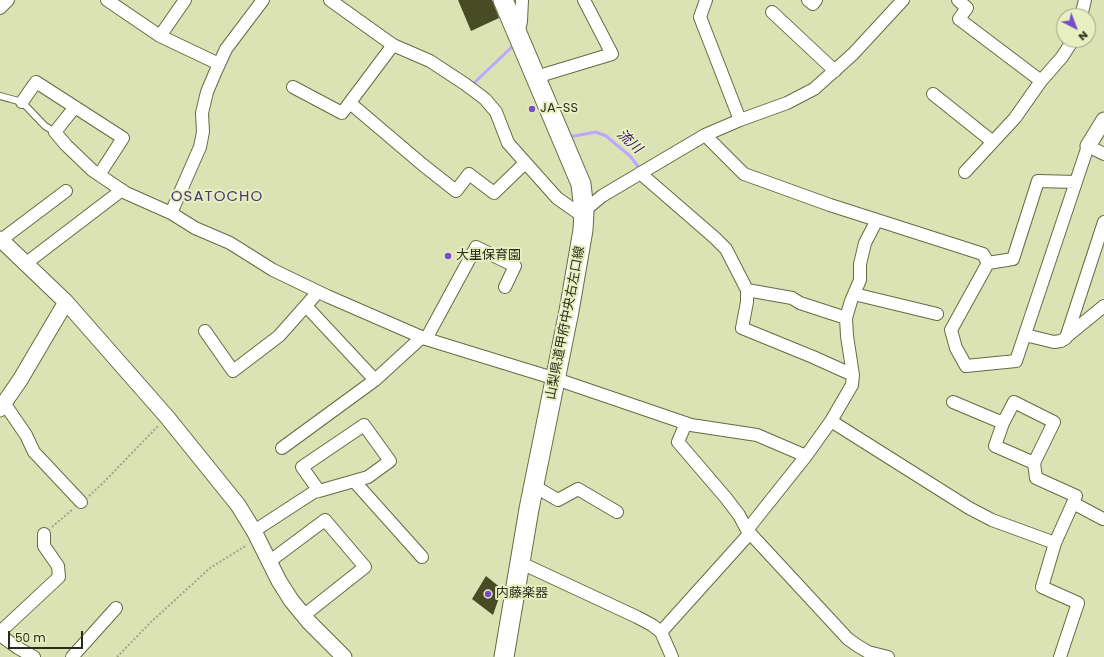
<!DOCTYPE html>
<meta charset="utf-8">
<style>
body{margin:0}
#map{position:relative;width:1104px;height:657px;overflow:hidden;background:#dbe2b4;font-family:Poppins,sans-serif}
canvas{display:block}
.north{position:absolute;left:1056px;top:8px;width:40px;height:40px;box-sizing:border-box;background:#e8efc1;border:1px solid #9ca17f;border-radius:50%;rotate:138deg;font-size:11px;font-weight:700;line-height:16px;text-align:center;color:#2b2d1c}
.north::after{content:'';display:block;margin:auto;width:14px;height:18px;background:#764fc8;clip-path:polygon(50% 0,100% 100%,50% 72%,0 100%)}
.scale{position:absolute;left:8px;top:631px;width:75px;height:18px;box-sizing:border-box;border:2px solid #2b2d1c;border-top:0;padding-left:5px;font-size:12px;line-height:14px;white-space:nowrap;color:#2b2d1c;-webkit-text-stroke:3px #e8efc1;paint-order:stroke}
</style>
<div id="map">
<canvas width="1104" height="657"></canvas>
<div class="north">N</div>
<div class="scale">50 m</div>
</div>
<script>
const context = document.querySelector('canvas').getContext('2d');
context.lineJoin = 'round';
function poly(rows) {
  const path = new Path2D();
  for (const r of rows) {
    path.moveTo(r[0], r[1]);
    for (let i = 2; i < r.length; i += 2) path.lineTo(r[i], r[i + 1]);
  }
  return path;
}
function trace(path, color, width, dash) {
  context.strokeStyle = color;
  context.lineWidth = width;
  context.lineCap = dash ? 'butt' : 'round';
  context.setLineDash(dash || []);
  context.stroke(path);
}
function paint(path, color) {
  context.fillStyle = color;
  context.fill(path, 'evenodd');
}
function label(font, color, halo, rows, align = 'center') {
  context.font = font + ' Poppins,"Noto Sans JP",sans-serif';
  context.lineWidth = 4;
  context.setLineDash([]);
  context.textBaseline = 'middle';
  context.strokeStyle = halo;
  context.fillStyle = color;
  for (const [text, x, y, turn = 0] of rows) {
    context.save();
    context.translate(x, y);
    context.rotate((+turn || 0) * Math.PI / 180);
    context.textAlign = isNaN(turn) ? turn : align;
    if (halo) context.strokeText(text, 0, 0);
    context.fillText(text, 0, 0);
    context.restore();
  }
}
trace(poly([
 [471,83,473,84,515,44],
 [569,137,596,132,606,136,630,156,640,169]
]), '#bca7fe', 3);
paint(poly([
 [458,0,492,0,499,18,471,31],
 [486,576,502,589,493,615,472,599]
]), '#484c24');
const service = poly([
 [0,96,22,102,45,126,55,132]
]);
const minor = poly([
 [107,0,160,36,219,64],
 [330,0,393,45,430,61,465,84,485,99,496,112,508,143,557,198,584,217],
 [706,0,700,17,740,120],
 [808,0,813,4,816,0],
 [958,0,967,8,959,19,1041,81,1062,57,1073,40],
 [0,8,8,0],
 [772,12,835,71],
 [1081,16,1085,0],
 [518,35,521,21,522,0],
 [160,36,185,0],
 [536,77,612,54,584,0],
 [293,87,342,113,393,45],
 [933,94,993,142],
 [22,102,36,82,123,138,99,175],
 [350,103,423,165,456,191,469,174,494,193,525,163],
 [75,107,55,132,66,145,92,170,126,193,171,213,195,228,230,243,273,270,327,296,426,339,556,379,691,425,757,435,806,456],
 [705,135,744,174,830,205,983,254,988,263],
 [965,172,1015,118,1041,81],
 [640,173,715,238,726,249,747,290,792,298,800,303,846,318],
 [1076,182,1038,181,1013,259,988,263,951,330,956,348,966,366,1016,361,1088,146,1104,154],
 [584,211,602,196,705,135,740,120,787,103,814,89,853,54,903,0],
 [171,213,200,147,203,132,202,113,207,92,215,73,226,49,263,0],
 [1,240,66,191],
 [25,264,122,190],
 [747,290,747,302,742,328,813,357,853,375],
 [854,294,937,314],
 [306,306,375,380],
 [205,331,233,371,279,336,318,292],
 [1025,335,1054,342,1061,341,1066,338,1104,222],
 [1066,337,1104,306],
 [426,339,476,247,515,266,505,287],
 [953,402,1003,423,995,446,1034,463,1036,478,1076,496,1073,503],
 [4,403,26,435,34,452,81,502],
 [831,421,969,508,992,520,1055,543],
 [686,423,678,442,726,498,739,515,747,530,848,639,858,646,868,652,888,657],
 [1003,423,1014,402,1054,422,1034,463],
 [282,448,375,380,422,337],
 [354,481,422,557],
 [534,486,558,500,578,489,617,512],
 [747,530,806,456,831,421,852,385,853,375,847,336,846,318,851,301,860,280,860,264,865,243,877,220],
 [254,531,314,492,319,491,368,477,390,461,364,425,302,467,319,491],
 [270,561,325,520,365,567,303,616],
 [521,563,637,617,652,625,661,632,672,657],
 [0,632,59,577,58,566,44,546,44,534],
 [661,632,750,533],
 [0,635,18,648,34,657],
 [72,657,116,608],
 [1060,657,1078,603,1042,587,1055,543,1073,503,1103,519]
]);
const tertiary = poly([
 [1088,146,1104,120],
 [0,239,66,302,167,417,238,505,254,531,279,581,291,600,309,622,344,657],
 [0,409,20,380,66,302]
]);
const primary = poly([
 [503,0,581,184,584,211,583,230,569,311,529,509,504,657]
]);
trace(service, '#666b42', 8);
trace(minor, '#666b42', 14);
trace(tertiary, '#666b42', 17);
trace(primary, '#666b42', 21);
trace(poly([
 [89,496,102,484,159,425],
 [52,527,73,509],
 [117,657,151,622,210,568,247,545]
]), '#a2a783', 2, [2, 2]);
trace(service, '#fff', 6);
trace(minor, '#fff', 12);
trace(tertiary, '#fff', 15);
trace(primary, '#fff', 19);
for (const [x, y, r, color] of [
 [532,109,4,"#764fc8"],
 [448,256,4,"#764fc8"],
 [488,594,4,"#764fc8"]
]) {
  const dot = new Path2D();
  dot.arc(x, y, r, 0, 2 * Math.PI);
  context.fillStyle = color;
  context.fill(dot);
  trace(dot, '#e8efc1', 1.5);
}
label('13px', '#2b2d1c', '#e8efc1', [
 ["JA-SS",540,109],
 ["大里保育園",456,256],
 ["内藤楽器",496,594]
], 'left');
label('13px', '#2b2d1c', '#e8efc1', [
 ["山梨県道甲府中央右左口線",566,323,-79]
]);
label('italic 14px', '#390f73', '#e8efc1', [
 ["流川",629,142,43]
]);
context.letterSpacing = '1px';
label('15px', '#4a3976', '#e8efc1', [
 ["OSATOCHO",217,197]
]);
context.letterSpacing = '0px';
</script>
